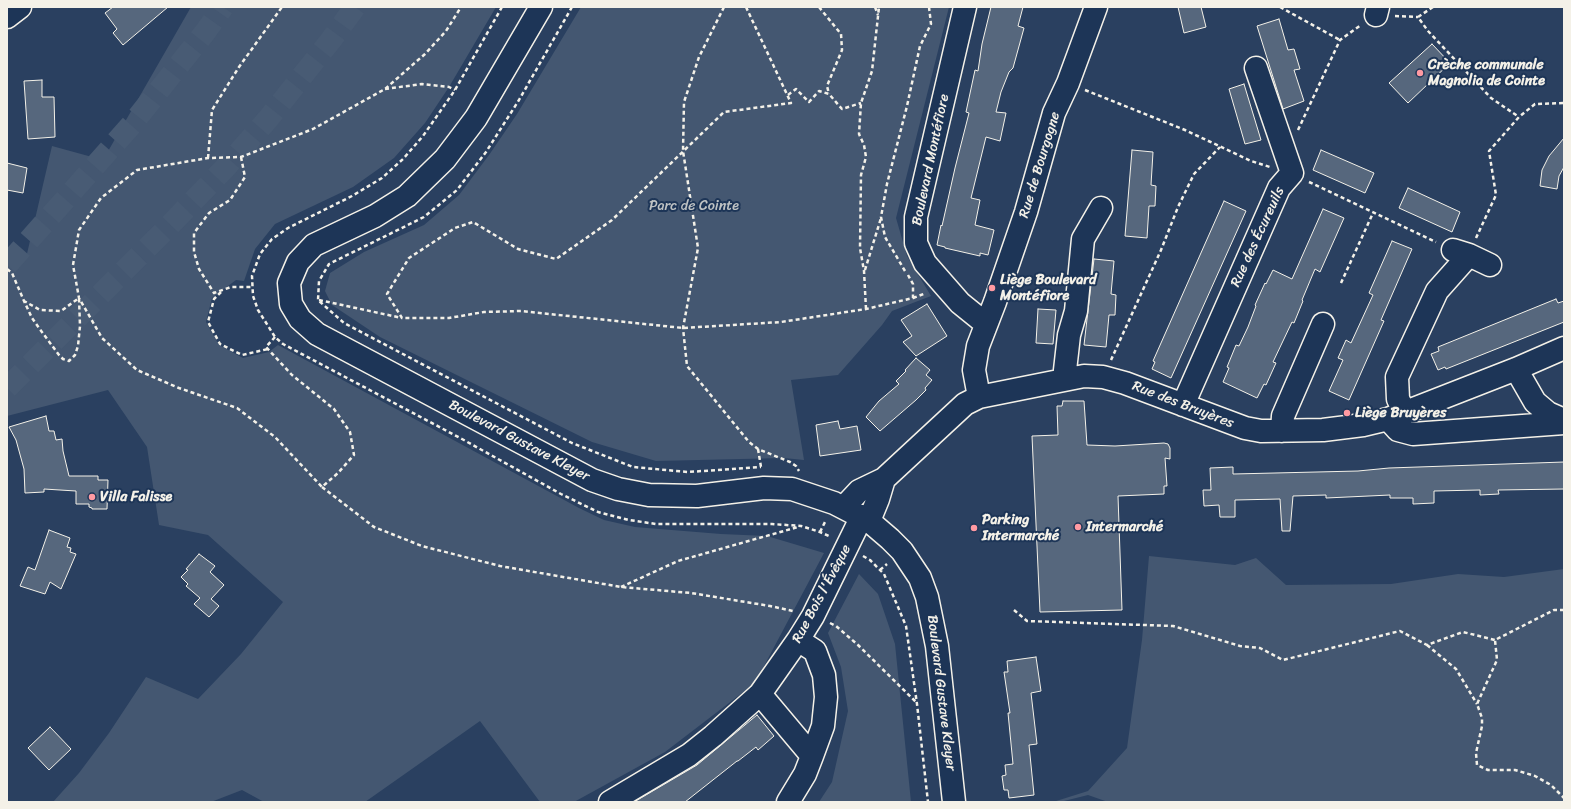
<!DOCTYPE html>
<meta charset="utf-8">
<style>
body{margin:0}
#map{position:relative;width:1571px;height:809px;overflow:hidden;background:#2a4060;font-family:Sriracha,sans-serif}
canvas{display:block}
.frame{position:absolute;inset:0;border:8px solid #f4f1e8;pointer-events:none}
</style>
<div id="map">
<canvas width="1571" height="809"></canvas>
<div class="frame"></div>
</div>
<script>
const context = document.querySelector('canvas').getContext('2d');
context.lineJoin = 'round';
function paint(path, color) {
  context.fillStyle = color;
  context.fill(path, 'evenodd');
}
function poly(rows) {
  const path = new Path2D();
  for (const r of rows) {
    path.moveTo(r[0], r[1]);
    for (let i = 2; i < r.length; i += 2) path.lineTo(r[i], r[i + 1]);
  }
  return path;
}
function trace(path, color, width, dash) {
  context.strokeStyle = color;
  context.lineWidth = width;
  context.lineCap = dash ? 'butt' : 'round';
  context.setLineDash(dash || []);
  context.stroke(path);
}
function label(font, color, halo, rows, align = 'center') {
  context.font = font + ' Sriracha,sans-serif';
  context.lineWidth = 4;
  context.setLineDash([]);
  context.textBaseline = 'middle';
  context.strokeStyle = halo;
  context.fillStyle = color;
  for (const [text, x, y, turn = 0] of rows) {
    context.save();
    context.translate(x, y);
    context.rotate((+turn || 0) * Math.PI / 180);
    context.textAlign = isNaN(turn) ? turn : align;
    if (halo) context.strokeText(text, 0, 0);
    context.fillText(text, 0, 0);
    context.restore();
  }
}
paint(poly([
 [191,7,496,7,449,87,425,123,394,158,353,187,275,224,255,249,244,281,236,280,212,298,206,322,219,345,243,358,269,352,278,345,579,508,604,520,635,527,721,534,767,536,824,553,755,683,665,752,574,802,540,802,480,721,365,802,264,802,242,790,211,802,53,802,79,773,109,733,146,677,198,699,241,654,283,602,208,535,159,525,147,447,108,390,7,416,7,256,26,258,52,146,103,160],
 [581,7,949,7,896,218,907,256,931,296,892,311,882,325,838,375,791,380,804,460,784,458,656,461,592,442,380,337,332,305,325,291,330,273,364,252,424,225,459,195,489,155,517,114],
 [1149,556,1235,565,1256,558,1286,585,1391,584,1458,574,1504,577,1564,569,1564,802,1108,802,1088,795,1060,802,1053,802,1088,791,1127,748,1142,640],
 [859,574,878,594,895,644,911,802,819,802,832,782,848,711,841,667,828,633]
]), '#445771');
const building = poly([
 [113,7,168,7,123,45,113,33,117,29,105,13,113,7],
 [991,7,1023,7,1018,26,1024,28,1013,68,1009,72,1001,92,996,112,1006,113,1000,141,986,137,971,198,980,200,975,225,994,230,988,255,980,253,980,256,945,248,945,247,937,245,941,225,942,226,955,168,969,113,966,112,975,70,978,71,982,44,991,7],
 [1178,7,1201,7,1206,27,1184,33,1178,7],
 [1279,19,1288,50,1294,49,1300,69,1294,70,1304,101,1283,109,1257,26,1279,19],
 [1432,44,1450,63,1408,103,1389,83,1432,44],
 [42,80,42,97,54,97,55,137,28,139,24,81,42,80],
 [1244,84,1261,140,1245,144,1229,89,1244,84],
 [1564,138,1564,167,1559,176,1557,189,1540,186,1542,170,1549,156,1564,138],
 [1132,150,1153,152,1151,185,1156,186,1155,206,1149,206,1147,238,1125,236,1132,150],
 [1321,150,1374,173,1365,193,1313,170,1321,150],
 [7,163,27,168,23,193,7,190,7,163],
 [1408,188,1460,212,1452,232,1399,208,1408,188],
 [1224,201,1246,211,1171,378,1152,369,1155,362,1153,361,1224,201],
 [1323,209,1344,218,1320,272,1315,269,1302,300,1303,301,1294,323,1292,322,1273,362,1276,363,1266,385,1264,384,1257,398,1223,382,1229,368,1227,367,1236,345,1239,346,1248,327,1256,306,1255,305,1265,283,1266,284,1273,270,1292,279,1323,209],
 [1392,241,1412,249,1381,320,1384,321,1349,400,1329,391,1343,360,1338,358,1346,340,1351,343,1373,295,1369,293,1392,241],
 [1094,259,1114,261,1111,294,1116,295,1115,315,1109,315,1106,347,1084,345,1094,259],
 [1556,299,1558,303,1564,301,1564,322,1446,369,1445,367,1438,370,1431,354,1439,351,1438,347,1556,299],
 [927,304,947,336,916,356,903,342,912,336,901,320,927,304],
 [1038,309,1056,310,1053,344,1036,343,1038,309],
 [916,358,930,370,926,375,932,380,925,388,926,390,916,400,880,431,866,417,879,401,899,384,896,381,906,371,905,370,916,358],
 [1063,401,1084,401,1087,445,1115,446,1164,443,1168,444,1170,448,1170,459,1165,458,1167,486,1164,486,1164,494,1118,496,1122,610,1040,612,1032,436,1058,435,1057,406,1062,406,1063,401],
 [46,416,49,431,54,431,56,440,62,439,63,451,69,476,98,476,98,480,108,480,107,509,92,509,92,508,89,507,89,504,76,504,76,491,44,489,44,492,25,493,24,469,16,440,9,427,46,416],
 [838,421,840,429,857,426,861,450,820,456,816,425,838,421],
 [1564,462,1564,489,1498,490,1499,494,1480,495,1480,490,1434,491,1434,503,1413,504,1413,498,1390,498,1390,495,1326,498,1326,495,1293,496,1290,531,1282,531,1280,499,1235,500,1235,517,1220,517,1219,505,1204,506,1203,490,1211,490,1210,468,1233,467,1233,474,1358,471,1389,468,1564,462],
 [49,530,70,538,67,547,71,548,70,552,76,554,61,589,50,582,45,594,20,586,28,567,35,570,49,530],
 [199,554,215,566,210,572,224,585,211,599,219,606,209,617,194,604,200,598,186,586,188,584,181,577,188,570,186,569,199,554],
 [1036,657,1041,691,1031,693,1037,744,1029,745,1034,795,1009,798,1008,790,1004,790,1002,776,1006,775,1005,765,1013,764,1008,713,1010,713,1004,672,1008,672,1007,661,1036,657],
 [757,715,774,736,758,750,756,747,738,761,737,761,685,802,634,802,697,765,757,715],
 [50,727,71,749,49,770,28,748,50,727]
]);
paint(building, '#56677d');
trace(building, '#f4f1e8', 1);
trace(poly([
 [7,265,133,123,206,31,223,7],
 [7,388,170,225,225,168,268,119,331,40,355,7]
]), '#485b74', 22, [22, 11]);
const minor = poly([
 [541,7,476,118,445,159,407,196,375,216,314,245,298,262,289,283,291,304,300,319,317,334,592,480,618,489,649,495,697,496,764,488,792,489,834,503,869,521,890,539,902,551,920,578,927,597,937,646,954,802],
 [965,7,916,217,916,243,925,263,960,303,986,324],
 [1376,15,1378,7],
 [7,17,20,7],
 [1469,255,1490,265],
 [1516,369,1535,402,1548,413,1564,420],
 [1064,379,1069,335,1076,311,1083,239,1101,208],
 [979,397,974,370,978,346,995,302,1026,212,1054,113,1068,83,1096,7],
 [1183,405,1279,188,1292,173,1256,68],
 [1405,413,1398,399,1397,377,1437,291,1469,255,1453,250],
 [1388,419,1398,430,1413,434,1564,423],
 [1282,431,1283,416,1323,324],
 [844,507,859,491,884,479,965,404,979,397,1084,376,1103,377,1125,383,1245,428,1261,431,1323,430,1363,425,1388,419,1516,369,1564,348],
 [869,521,878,499,884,479],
 [760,694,812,756],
 [610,802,689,755,713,736,760,694,798,640,813,616,862,516],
 [788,802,805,774,812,756,823,726,826,697,824,675,815,651,798,640]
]);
trace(minor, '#f4f1e8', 25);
trace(poly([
 [502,7,455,90,423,136,403,159,382,178,352,196,288,228,272,239,260,254,252,276,253,296,258,310,275,337,283,344,462,439,561,494,598,512,629,520,656,524,772,524,801,526,820,532,831,537],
 [572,7,519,100,486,152,457,190,424,217,329,264,319,281,318,300,344,323,572,443,633,467,688,472,761,467],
 [724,7,699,57,684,102,683,151,698,248,683,328,687,366,749,442,758,449,790,462,796,466,799,471],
 [746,7,791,103,724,112,612,220,556,259,518,249,473,222,455,228,409,258,387,294,402,318,449,318,484,312,521,311,683,328,781,322,866,309,913,298,913,284,908,275],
 [819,7,841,34,842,50,827,86,829,94],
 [875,7,878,15],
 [1280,7,1340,40],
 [1433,7,1418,17,1428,31,1491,98,1519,117],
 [1395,16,1418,17],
 [385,89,422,84,449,87,455,90],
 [1085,90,1185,130,1251,161,1270,167],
 [788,95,796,89,809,102,819,91,829,94,842,109,861,103],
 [1298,130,1340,40,1361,25],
 [241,157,245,177,230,200,209,213,194,233,194,252,199,269,214,293,231,287,251,287],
 [208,158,212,110,239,67,282,7],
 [1309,182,1436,242],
 [1476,238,1496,195,1489,151,1519,117,1535,104,1564,103],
 [7,269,12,273,24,301,32,318,39,328,59,355,63,359,69,361,75,355,78,346,80,326,79,298,61,311,40,310,24,301],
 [865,270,881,218],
 [905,271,885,237,881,217,887,184,907,106,920,46,931,24,929,7],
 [1341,283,1373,213],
 [221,292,214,299,208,322,220,344,242,355,268,349],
 [913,298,926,293],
 [319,300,402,318],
 [866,309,864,271,860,248,861,175,866,157,864,145,859,134,861,103,872,71,879,7],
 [275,337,266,347,292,375,334,409,350,432,354,455,338,473,322,487,275,437,237,408,179,388,137,370,102,338,79,298,73,265,79,230,101,198,137,170,208,158,241,157,313,129,385,89,425,54,446,31,461,7],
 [1111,360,1161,250,1178,207,1194,174,1220,147],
 [758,449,761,467],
 [322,487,374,527,422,546,500,566,621,587,691,593,770,606,793,611],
 [820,532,826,520],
 [863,556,870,560,884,574,906,626,917,704,928,802],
 [880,570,887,564],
 [621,587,678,561,798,527],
 [1014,610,1027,621,1173,626,1240,646,1260,648,1283,660,1400,631,1427,645,1463,632,1495,640],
 [1564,610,1554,610,1495,640,1497,660,1477,704,1482,718,1482,726,1476,753,1477,765,1488,770,1515,770,1535,776,1551,785,1564,798],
 [830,623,836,626,858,645,917,703],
 [1427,645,1456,669,1477,704]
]), '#f4f1e8', 2.5, [4, 3]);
trace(minor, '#1d3557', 22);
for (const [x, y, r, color] of [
 [1420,73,4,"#ff9aa2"],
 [992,288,4,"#ff9aa2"],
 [1347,413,4,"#ff9aa2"],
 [92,497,4,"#ff9aa2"],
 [1078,527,4,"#ff9aa2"],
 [974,528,4,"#ff9aa2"]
]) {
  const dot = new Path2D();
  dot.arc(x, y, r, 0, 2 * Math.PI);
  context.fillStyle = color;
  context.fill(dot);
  trace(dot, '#1d3557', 1.5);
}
label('bold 14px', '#f4f1e8', '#1d3557', [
 ["Crèche communale",1428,65],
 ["Magnolia de Cointe",1428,81],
 ["Liège Boulevard",1000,280],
 ["Montéfiore",1000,296],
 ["Liège Bruyères",1355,413],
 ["Villa Falisse",100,497],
 ["Parking",982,520],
 ["Intermarché",982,536],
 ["Intermarché",1086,527]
], 'left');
label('14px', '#f4f1e8', '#1d3557', [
 ["Boulevard Montéfiore",931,160,-78],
 ["Rue de Bourgogne",1040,165,-73],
 ["Rue des Écureuils",1258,237,-65],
 ["Rue des Bruyères",1183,405,21],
 ["Boulevard Gustave Kleyer",519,441,28],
 ["Rue Bois l'Évêque",822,594,-62],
 ["Boulevard Gustave Kleyer",941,693,83]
]);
label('14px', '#bfc3c4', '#1d3557', [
 ["Parc de Cointe",694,206]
]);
</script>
